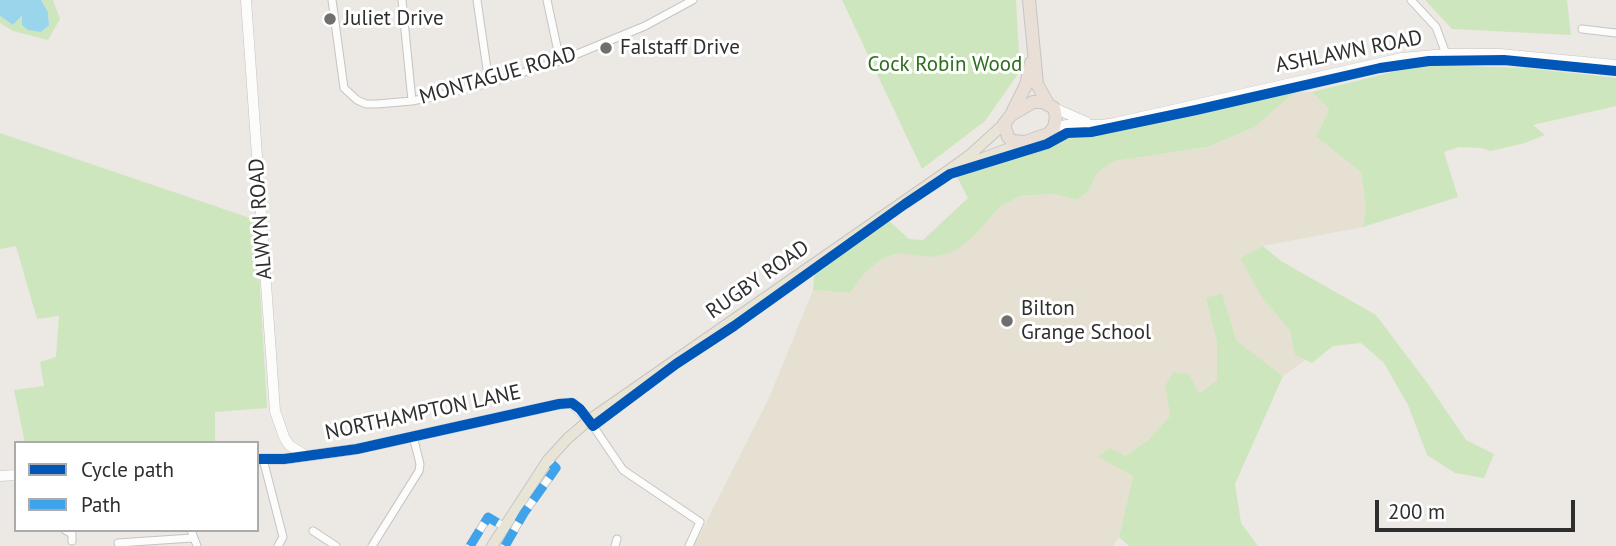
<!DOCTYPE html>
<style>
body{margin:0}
#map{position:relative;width:1616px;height:546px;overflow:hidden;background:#ece8e4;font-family:"PT Sans",sans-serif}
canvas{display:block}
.legend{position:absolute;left:14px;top:441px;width:245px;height:91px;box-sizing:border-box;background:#fff;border:2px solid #ababab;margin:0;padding:9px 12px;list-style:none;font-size:21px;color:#2e2e2e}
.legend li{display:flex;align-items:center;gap:14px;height:35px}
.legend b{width:35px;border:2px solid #ababab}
.scale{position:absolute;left:1375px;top:500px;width:200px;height:32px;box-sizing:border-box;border:4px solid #2e2e2e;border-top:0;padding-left:9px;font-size:21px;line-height:24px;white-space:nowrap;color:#2e2e2e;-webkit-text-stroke:5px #fff;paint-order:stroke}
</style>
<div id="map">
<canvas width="1616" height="546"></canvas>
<ul class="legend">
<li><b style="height:9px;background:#0057b8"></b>Cycle path</li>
<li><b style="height:9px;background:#3ea3eb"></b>Path</li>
</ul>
<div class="scale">200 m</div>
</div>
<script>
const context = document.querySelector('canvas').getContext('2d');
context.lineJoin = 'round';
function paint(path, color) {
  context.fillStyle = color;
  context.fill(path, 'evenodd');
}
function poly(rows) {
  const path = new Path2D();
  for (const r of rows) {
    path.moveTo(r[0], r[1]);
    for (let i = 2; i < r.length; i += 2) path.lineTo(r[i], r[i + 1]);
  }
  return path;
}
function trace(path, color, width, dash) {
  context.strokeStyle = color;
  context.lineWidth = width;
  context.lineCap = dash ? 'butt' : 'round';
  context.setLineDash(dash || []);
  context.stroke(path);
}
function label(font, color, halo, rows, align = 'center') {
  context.font = font + ' "PT Sans",sans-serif';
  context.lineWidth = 6;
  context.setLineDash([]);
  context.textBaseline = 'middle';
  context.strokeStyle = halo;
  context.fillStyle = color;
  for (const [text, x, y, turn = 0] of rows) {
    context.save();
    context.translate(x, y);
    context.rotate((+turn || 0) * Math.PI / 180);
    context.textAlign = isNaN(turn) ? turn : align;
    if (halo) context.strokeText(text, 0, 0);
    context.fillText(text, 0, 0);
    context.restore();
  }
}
paint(poly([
 [1295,92,1312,92,1329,109,1316,137,1361,172,1366,208,1363,227,1263,246,1240,258,1261,296,1290,331,1295,355,1305,360,1283,376,1237,341,1222,293,1207,298,1217,342,1217,380,1198,393,1165,386,1170,416,1149,439,1125,456,1098,456,1133,476,1119,537,1113,546,694,546,769,398,813,290,850,293,864,274,880,260,897,253,973,237,1000,207,1020,196,1054,194,1077,200,1089,191,1097,173,1114,161,1209,147,1255,127]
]), '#e6e0d3');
paint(poly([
 [41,0,53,0,60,19,48,40,13,31,0,23,0,16,13,25,23,16,41,32,49,24,48,12],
 [842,0,1016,0,1020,71,985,121,922,169],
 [1425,0,1567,0,1571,35,1452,29],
 [1421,65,1527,68,1616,78,1616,106,1533,125,1545,135,1525,143,1490,151,1481,148,1459,147,1444,152,1458,197,1363,227,1366,208,1361,172,1316,137,1329,109,1312,92],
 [1291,86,1295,92,1255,127,1208,147,1114,161,1097,173,1089,191,1077,200,1054,194,1020,196,1000,207,973,237,953,252,931,257,897,253,880,260,864,274,850,293,813,290,815,268,887,219,909,239,923,240,968,198,955,173,1071,134,1189,111],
 [0,133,256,220,267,408,215,412,215,443,25,443,14,390,44,386,40,362,56,357,59,316,37,319,16,246,0,249],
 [1263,246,1281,261,1376,315,1428,384,1466,440,1494,454,1484,478,1455,473,1427,455,1408,405,1384,363,1361,343,1333,346,1312,363,1295,355,1290,331,1261,296,1240,258],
 [1222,293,1237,341,1283,376,1235,484,1241,523,1258,546,1129,546,1119,537,1133,476,1098,457,1110,448,1125,456,1149,439,1170,416,1165,386,1173,372,1189,374,1199,393,1217,380,1217,342,1206,298]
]), '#cee6be');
paint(poly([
 [0,0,41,0,48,12,49,25,41,32,28,30,22,25,22,16,13,25,0,16]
]), '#99d6ec');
const street = poly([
 [332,0,344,88,357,100,366,104,377,104,412,101,450,93,489,83,560,61,645,26,693,0],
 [402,0,412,101],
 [477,0,489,83],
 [547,0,560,61],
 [1411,0,1436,27,1446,54],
 [1582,29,1616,33],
 [589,420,623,470,700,522,689,546],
 [263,459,283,537,278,546],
 [65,530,72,534,72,541],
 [191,530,197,546],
 [313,531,336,546],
 [118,543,192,538],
 [372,546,419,471,420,464,413,436],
 [470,546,488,517,503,526],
 [505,546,524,513,556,468,548,460],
 [615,546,617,539]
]);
const secondary = poly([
 [246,0,275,411,284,437,289,445,306,456],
 [1054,108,1086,122],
 [1054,128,1066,125,1102,125,1115,123,1402,58,1446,54,1500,54,1616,65],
 [257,459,284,459,357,449,559,404,572,403,589,420],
 [0,476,16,475]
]);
const primary = poly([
 [959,167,1023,143],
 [492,546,548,460,567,439,589,420,949,170,971,154,1004,124]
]);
const highway = poly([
 [1029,0,1037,84,1048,104],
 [1033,102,1043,102,1054,108,1056,117,1054,128,1048,134,1025,142,1012,141,1008,137,1004,124,1011,115,1033,102],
 [1013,111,1026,85,1031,63]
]);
trace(street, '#c5c4c5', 9);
trace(secondary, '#c5c4c5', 11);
trace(primary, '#c6c5c4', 12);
trace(highway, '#c6c5c4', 14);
trace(street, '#fcfcfb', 7);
trace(secondary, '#fcfcfb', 10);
trace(primary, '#e8e4d6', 10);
trace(highway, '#eadfd6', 12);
trace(poly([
 [470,546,488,517,503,526],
 [505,546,524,513,556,468,548,460]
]), '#3ea3eb', 9, [18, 9]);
trace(poly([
 [257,459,284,459,357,449,559,404,572,403,580,409,593,426,676,364,734,326,905,204,950,174,1047,144,1067,133,1091,132,1196,110,1380,68,1429,61,1504,60,1616,71]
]), '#0057b8', 10);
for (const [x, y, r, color] of [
 [330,19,7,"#706f6e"],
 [606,48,7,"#706f6e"],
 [1007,321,7,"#706f6e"]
]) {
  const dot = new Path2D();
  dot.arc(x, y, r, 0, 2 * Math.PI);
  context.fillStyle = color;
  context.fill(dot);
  trace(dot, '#fff', 2.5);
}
label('21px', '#2e2e2e', '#fff', [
 ["Juliet Drive",344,19],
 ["Falstaff Drive",620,48],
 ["Bilton",1021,309],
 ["Grange School",1021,333]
], 'left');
label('21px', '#2e2e2e', '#fff', [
 ["ASHLAWN ROAD",1349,52,-11],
 ["MONTAGUE ROAD",498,76,-16],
 ["ALWYN ROAD",261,219,-94],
 ["RUGBY ROAD",758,280,-35],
 ["NORTHAMPTON LANE",423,413,-12]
]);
label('21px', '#2c6e1b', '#fff', [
 ["Cock Robin Wood",945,65]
]);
</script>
